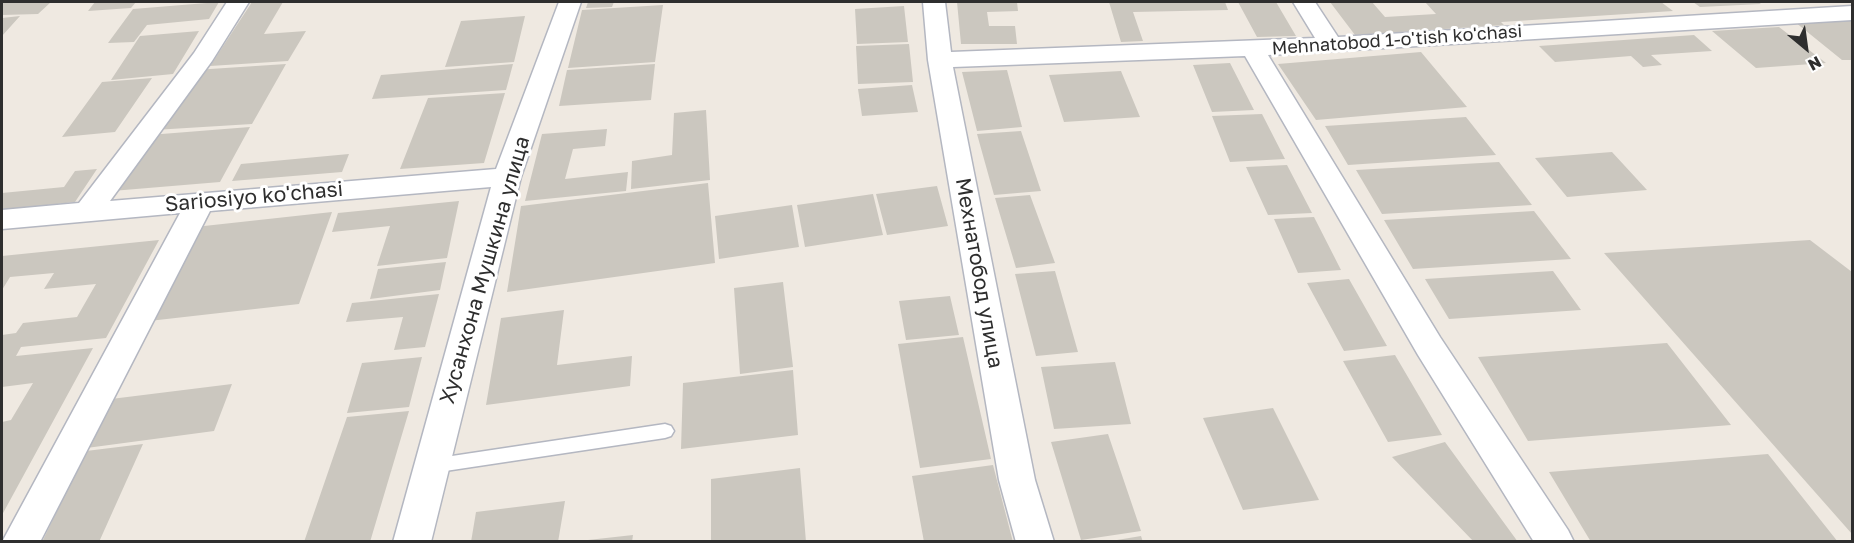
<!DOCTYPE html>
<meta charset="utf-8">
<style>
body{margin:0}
#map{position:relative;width:1854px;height:543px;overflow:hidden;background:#efe9e1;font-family:"Golos Text",sans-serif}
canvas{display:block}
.frame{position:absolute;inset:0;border:3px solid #2e2e2e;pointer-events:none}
.north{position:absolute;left:1776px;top:18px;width:60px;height:60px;-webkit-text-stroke:4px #fff;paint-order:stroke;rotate:151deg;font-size:16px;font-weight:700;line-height:24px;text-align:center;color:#2e2e2e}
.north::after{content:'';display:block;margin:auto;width:21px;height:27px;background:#2e2e2e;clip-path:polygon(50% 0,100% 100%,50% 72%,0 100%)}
</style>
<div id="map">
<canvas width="1854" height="543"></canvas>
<div class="frame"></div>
<div class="north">N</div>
</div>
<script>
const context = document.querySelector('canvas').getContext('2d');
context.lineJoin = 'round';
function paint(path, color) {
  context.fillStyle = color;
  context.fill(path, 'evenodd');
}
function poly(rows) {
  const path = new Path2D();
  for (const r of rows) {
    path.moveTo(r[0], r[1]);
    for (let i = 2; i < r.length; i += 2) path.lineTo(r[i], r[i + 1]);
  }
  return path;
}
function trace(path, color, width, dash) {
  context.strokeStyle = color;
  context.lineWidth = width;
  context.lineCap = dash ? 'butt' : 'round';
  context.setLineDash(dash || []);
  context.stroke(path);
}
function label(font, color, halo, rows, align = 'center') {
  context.font = font + ' "Golos Text",sans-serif';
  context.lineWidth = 6;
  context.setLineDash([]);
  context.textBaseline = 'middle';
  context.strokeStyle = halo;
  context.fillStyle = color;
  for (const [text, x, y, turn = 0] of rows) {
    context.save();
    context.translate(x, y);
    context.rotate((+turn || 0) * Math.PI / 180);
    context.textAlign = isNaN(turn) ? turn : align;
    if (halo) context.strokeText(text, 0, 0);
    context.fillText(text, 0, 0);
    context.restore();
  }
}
paint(poly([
 [2,2,51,2,38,14,2,15],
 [95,2,136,2,131,8,88,11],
 [219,2,209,19,147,25,134,42,108,43,133,9],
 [252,2,283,2,264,34,306,31,288,61,210,66],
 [588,2,614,2,612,7,586,8],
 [957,2,1017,2,1018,11,987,12,989,26,1015,26,1017,44,961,44],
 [1109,2,1225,2,1228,10,1133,12,1143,41,1121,42],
 [1238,2,1276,2,1296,36,1257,37],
 [1330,2,1372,2,1385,17,1436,14,1425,2,1661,2,1673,11,1501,22,1504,25,1355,35],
 [1693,2,1758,2,1761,4,1700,7],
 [663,5,655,62,568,68,582,10],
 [904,6,908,42,857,44,855,9],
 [20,16,2,36,2,18],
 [525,16,514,62,445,67,461,21],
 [1852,20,1852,60,1842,60,1795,22],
 [1779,27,1826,63,1756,68,1712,31],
 [199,31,173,74,111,80,140,36],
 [1694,35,1712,51,1651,55,1662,65,1643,67,1631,56,1555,62,1539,46],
 [909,44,913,82,858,84,856,46],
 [1421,52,1467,107,1316,120,1278,64],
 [1230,63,1254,110,1212,112,1193,65],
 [286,64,252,124,154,130,195,70],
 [513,64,506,90,372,99,381,75],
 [655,64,651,100,559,106,567,70],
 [1007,70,1022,127,977,131,962,72],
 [1121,71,1140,117,1064,122,1049,75],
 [152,78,115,132,62,137,102,82],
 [912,85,918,112,862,116,858,89],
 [505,93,484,163,400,169,428,98],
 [706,110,710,180,631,189,632,161,672,155,674,113],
 [1262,114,1285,159,1230,162,1212,116],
 [1466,117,1496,155,1348,165,1325,126],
 [250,127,220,182,112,191,149,135],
 [607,129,605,146,573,149,565,179,628,172,626,191,525,201,542,134],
 [1021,131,1041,191,994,195,977,134],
 [1612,152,1647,190,1567,197,1535,158],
 [349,154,342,172,232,181,241,164],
 [1499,162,1532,205,1382,214,1356,170],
 [1287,165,1312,213,1268,215,1246,167],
 [97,169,75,202,2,210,2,193,64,187,75,171],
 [708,183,715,263,507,292,521,206],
 [937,186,948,226,887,235,876,194],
 [873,194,883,235,805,247,797,205],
 [1030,195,1055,263,1016,268,995,198],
 [459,201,447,258,377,266,390,226,332,232,338,213],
 [792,205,799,247,719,259,715,216],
 [1534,211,1571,259,1413,269,1384,220],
 [332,212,299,304,149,321,195,227],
 [1314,217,1341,270,1298,273,1274,219],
 [159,240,106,338,21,347,16,356,93,348,2,515,2,422,11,420,33,383,2,387,2,335,16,333,23,323,77,317,96,284,44,289,54,273,10,277,2,290,2,256],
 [1810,240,1852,272,1852,534,1604,253],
 [446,262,440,290,370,299,378,269],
 [1055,271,1078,352,1036,356,1015,274],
 [1553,271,1581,310,1449,319,1425,279],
 [1349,279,1387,346,1344,351,1307,283],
 [783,282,793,367,740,374,734,288],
 [439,294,425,347,394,350,403,317,346,322,352,303],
 [950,296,959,335,906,340,899,301],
 [564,310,557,365,632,356,630,386,486,405,501,318],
 [963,337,991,459,920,468,898,344],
 [1667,343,1731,425,1528,441,1478,357],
 [1395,355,1442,435,1388,442,1343,361],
 [422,357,409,407,347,413,362,363],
 [1115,362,1131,424,1054,429,1041,367],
 [793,370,798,435,681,449,683,383],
 [232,384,214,431,79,449,103,400],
 [1273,408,1319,500,1243,510,1203,418],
 [409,411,370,542,304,542,347,417],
 [1108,434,1141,531,1081,540,1051,442],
 [1445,442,1518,542,1474,542,1392,457],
 [143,444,99,542,42,542,86,451],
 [1768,454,1838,542,1591,542,1549,472],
 [993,465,1013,542,924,542,912,476],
 [800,468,806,542,711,542,711,479],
 [565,501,558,542,471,542,476,512],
 [633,535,632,542,588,542,588,540],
 [1141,536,1143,542,1117,542,1117,540]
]), '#cbc7bf');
const lane = poly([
 [665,424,671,426,674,431,671,436,665,438,432,473,426,471,423,466,426,461,432,459,665,424]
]);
const street = poly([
 [227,2,249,2,212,61,110,201,496,169,559,2,581,2,521,177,431,542,393,542,491,187,210,211,40,542,2,542,180,213,2,229,2,210,79,203,194,53,227,2],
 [923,2,945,2,951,52,1315,38,1293,2,1315,2,1338,37,1852,6,1852,20,1268,55,1440,337,1568,530,1574,542,1534,542,1418,355,1245,56,953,67,1035,480,1054,542,1016,542,999,480,928,60,923,2]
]);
trace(lane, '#b4b7c1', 3);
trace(street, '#b4b7c1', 3);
paint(lane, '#fff');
paint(street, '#fff');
label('18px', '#2e2e2e', '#fff', [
 ["Mehnatobod 1-o'tish ko'chasi",1397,40,-4]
]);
label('21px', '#2e2e2e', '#fff', [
 ["Sariosiyo ko'chasi",254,197,-5],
 ["Хусанхона Мушкина улица",485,270,-74],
 ["Мехнатобод улица",979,273,80]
]);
</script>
